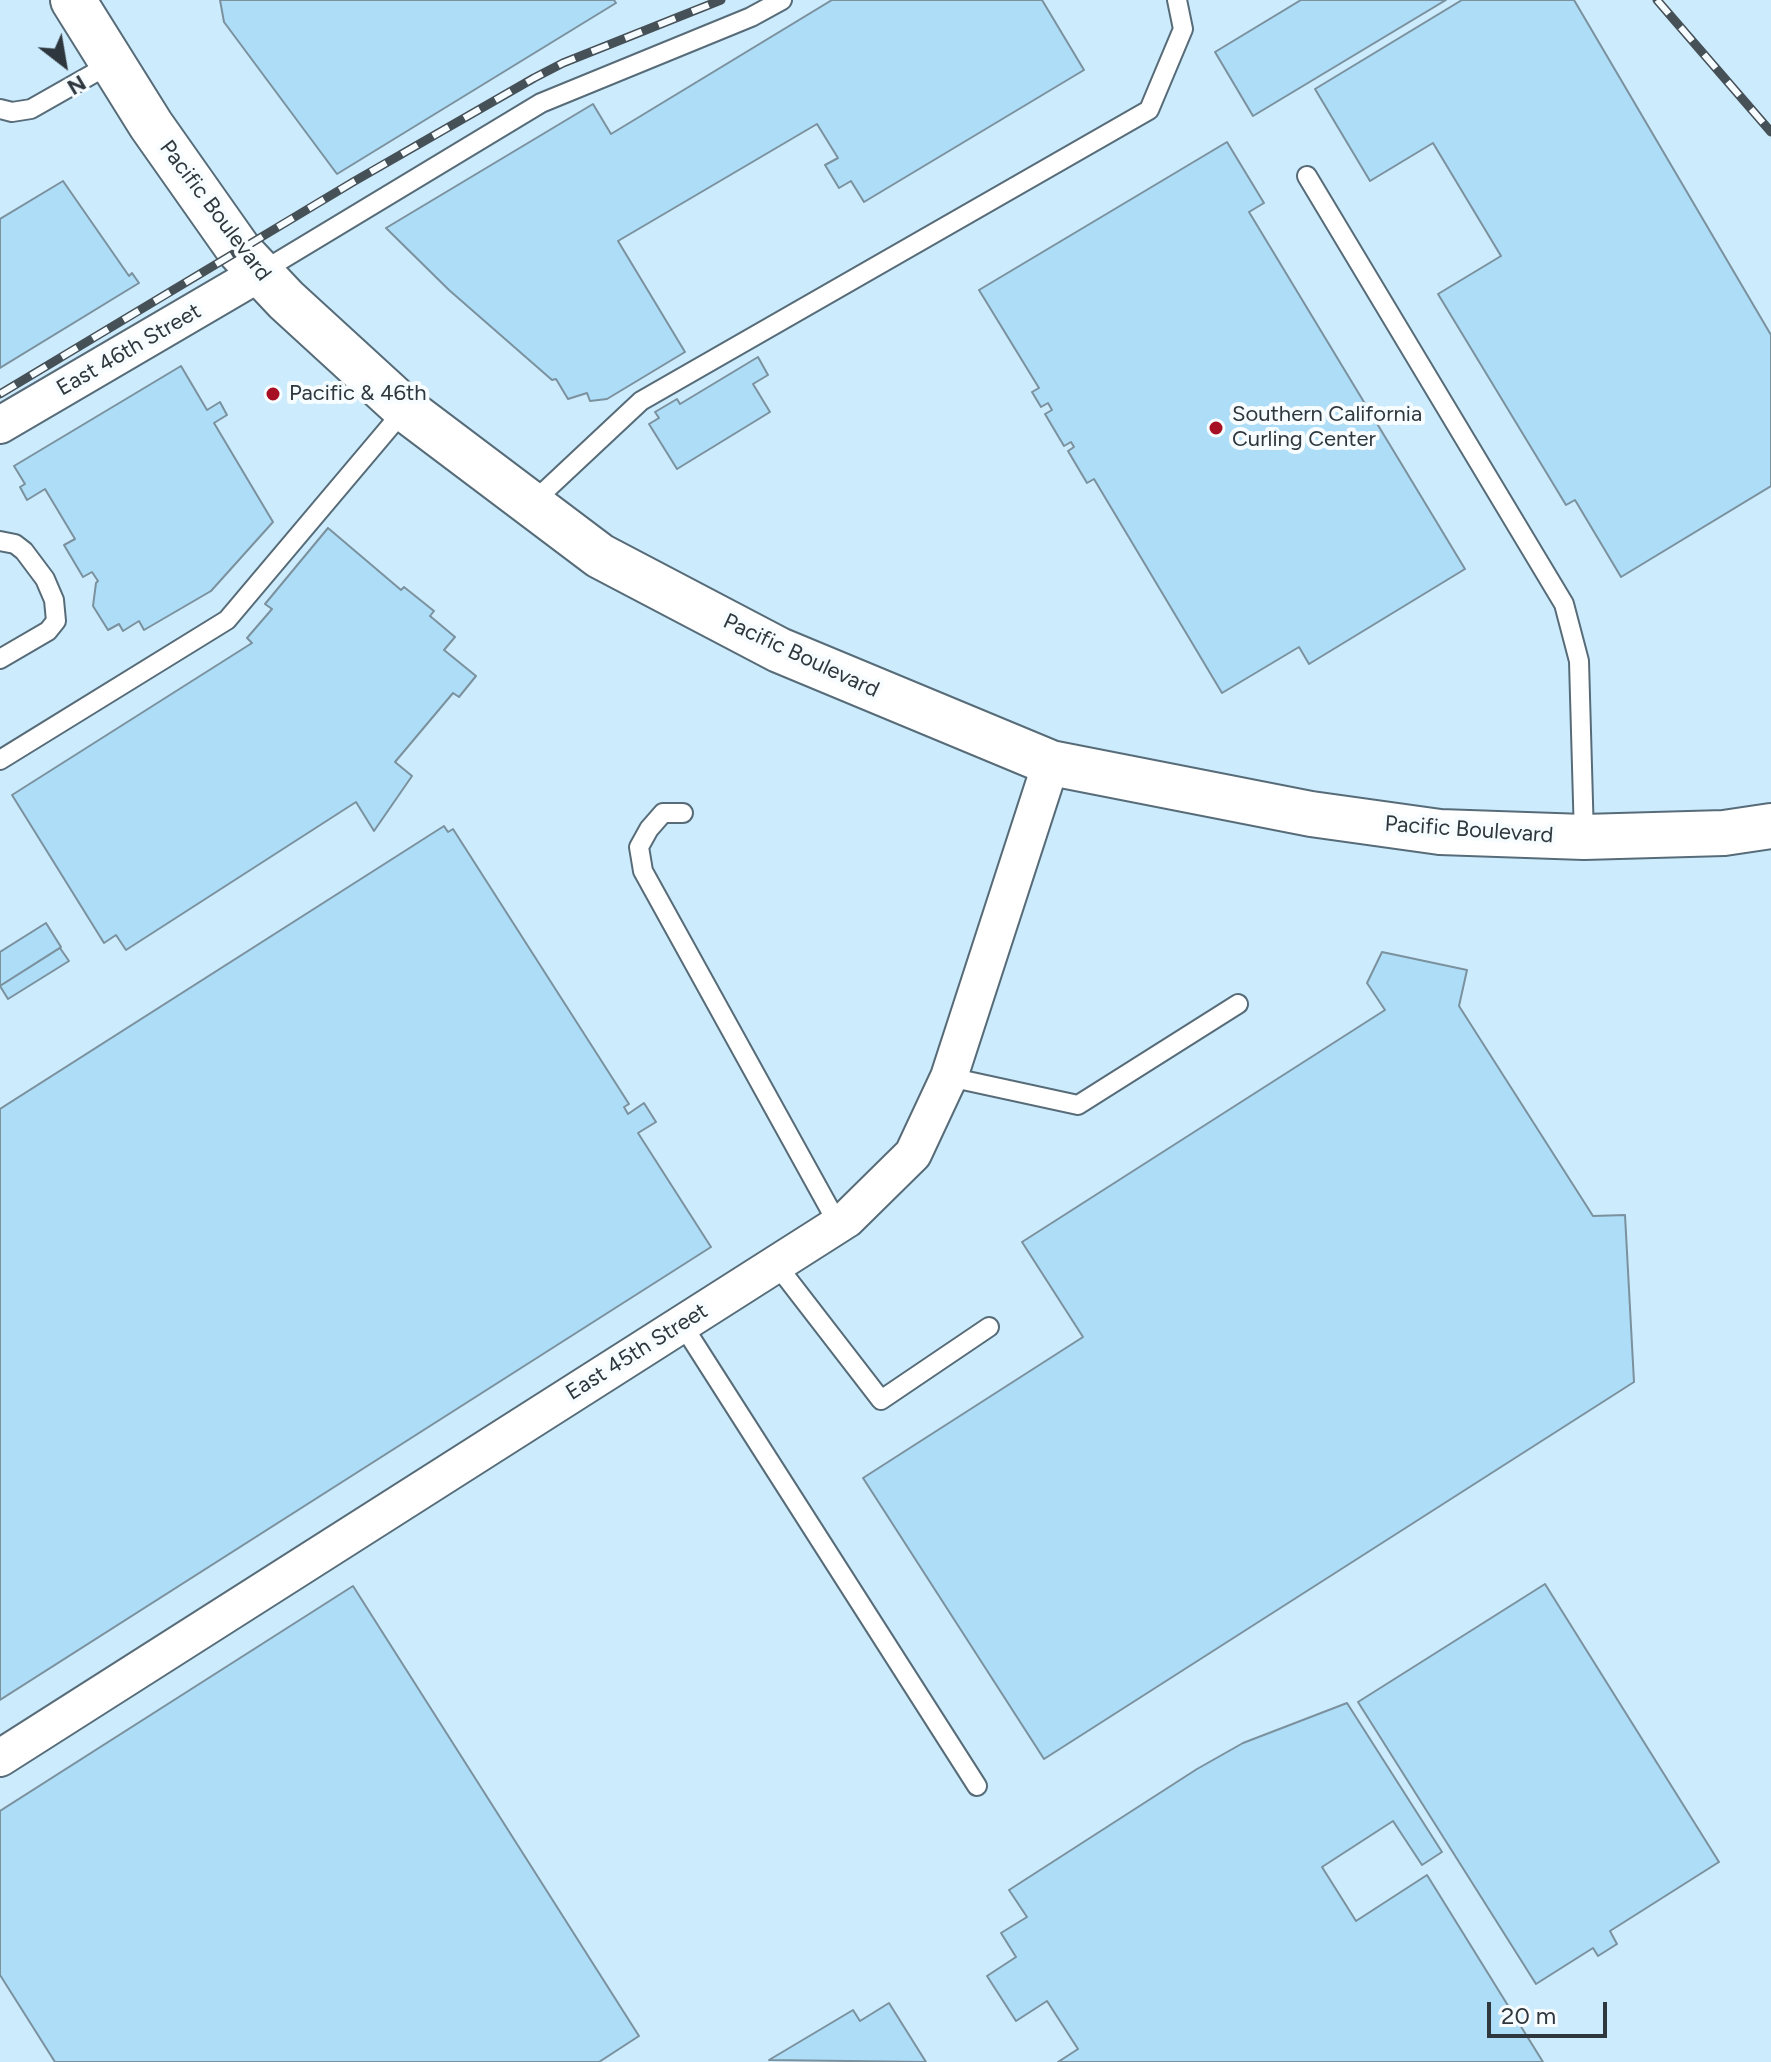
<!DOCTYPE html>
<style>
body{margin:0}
#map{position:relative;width:1771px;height:2062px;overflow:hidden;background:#def1fc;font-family:Figtree,sans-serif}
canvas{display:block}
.north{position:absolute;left:24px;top:24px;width:80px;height:80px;-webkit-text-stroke:6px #f7fcff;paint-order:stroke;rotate:149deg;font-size:22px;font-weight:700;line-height:32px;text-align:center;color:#2e373d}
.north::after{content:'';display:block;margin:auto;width:28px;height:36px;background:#2e373d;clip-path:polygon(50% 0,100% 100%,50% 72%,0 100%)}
.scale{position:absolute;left:1487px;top:2002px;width:120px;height:36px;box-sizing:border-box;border:4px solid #2e373d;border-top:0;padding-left:10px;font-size:24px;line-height:28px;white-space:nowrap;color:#2e373d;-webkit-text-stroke:6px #f7fcff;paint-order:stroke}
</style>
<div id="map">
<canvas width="1771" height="2062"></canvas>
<div class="north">N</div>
<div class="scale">20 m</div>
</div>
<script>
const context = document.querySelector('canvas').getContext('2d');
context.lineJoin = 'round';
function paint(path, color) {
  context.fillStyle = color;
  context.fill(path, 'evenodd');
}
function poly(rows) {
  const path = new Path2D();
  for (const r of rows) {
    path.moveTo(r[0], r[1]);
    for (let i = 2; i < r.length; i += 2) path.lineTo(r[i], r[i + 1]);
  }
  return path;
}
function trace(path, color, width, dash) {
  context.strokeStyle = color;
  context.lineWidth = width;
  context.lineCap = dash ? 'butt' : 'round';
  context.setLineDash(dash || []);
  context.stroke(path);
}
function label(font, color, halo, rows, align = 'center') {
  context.font = font + ' Figtree,sans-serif';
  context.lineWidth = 8;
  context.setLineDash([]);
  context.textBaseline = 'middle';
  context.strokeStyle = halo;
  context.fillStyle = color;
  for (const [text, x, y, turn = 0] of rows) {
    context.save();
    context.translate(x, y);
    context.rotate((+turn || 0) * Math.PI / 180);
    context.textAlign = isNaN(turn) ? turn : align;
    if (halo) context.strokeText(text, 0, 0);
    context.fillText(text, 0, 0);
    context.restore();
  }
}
paint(poly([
 [0,0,1771,0,1771,2062,0,2062]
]), '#ccecfe');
const building = poly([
 [220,0,614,0,616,3,337,174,224,22,220,0],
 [832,0,1042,0,1084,70,864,202,851,181,839,188,825,165,838,158,817,124,618,241,685,352,607,399,590,401,587,393,568,399,556,379,552,380,449,290,386,228,593,104,611,134,832,0],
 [1301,0,1446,0,1253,116,1215,52,1301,0],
 [1462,0,1574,0,1771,335,1771,486,1621,577,1575,500,1566,505,1438,294,1501,256,1433,143,1370,181,1315,89,1462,0],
 [1227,142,1264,203,1249,212,1465,569,1309,664,1299,647,1222,693,1094,479,1087,483,1068,451,1074,447,1071,442,1064,446,1045,414,1052,410,1048,403,1041,407,1032,392,1039,388,979,290,1227,142],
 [63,181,129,276,132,273,139,283,0,368,0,219,63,181],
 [758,357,768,375,753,384,770,412,677,469,649,424,659,418,655,412,677,399,680,404,758,357],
 [181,366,207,410,220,402,227,415,214,423,273,522,211,591,144,630,139,621,123,631,119,624,108,630,93,606,96,583,98,581,92,572,83,577,64,545,75,539,45,489,27,500,20,487,25,484,14,466,181,366],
 [328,528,401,590,404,587,434,611,430,616,455,637,444,650,476,676,459,697,453,693,395,762,412,776,374,831,356,802,126,950,116,935,104,943,12,795,252,643,247,638,272,609,265,604,328,528],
 [444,826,448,832,453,829,629,1104,624,1107,628,1114,644,1103,656,1122,638,1133,711,1247,0,1700,0,1109,444,826],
 [46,923,61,947,0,986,0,952,46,923],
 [60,948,69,961,8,999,0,986,60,948],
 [1382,952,1467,970,1459,1006,1593,1216,1625,1215,1634,1382,1044,1759,863,1478,1083,1337,1022,1242,1385,1010,1367,983,1382,952],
 [1545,1584,1719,1862,1610,1931,1617,1944,1598,1956,1593,1948,1536,1984,1358,1702,1545,1584],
 [353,1586,639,2036,599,2062,55,2062,0,1975,0,1811,353,1586],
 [1347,1703,1442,1852,1422,1865,1393,1821,1322,1867,1356,1921,1427,1875,1543,2062,1058,2062,1078,2049,1047,2001,1016,2021,987,1976,1016,1957,1001,1933,1027,1917,1009,1890,1197,1769,1243,1743,1347,1703],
 [889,2003,926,2062,769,2060,853,2010,860,2021,889,2003]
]);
paint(building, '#aeddf8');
trace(building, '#7b919d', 2);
const lane = poly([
 [0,109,12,112,31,109,112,63],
 [1307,176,1564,604,1579,661,1584,837],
 [261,272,541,103,751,17,782,0],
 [531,504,641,401,1149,110,1183,29,1177,0],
 [0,541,15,544,24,551,45,579,54,600,56,621,48,631,0,659],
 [0,760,227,620,405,409],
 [683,813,663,813,649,829,639,847,643,871,838,1224],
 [949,1077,1078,1105,1238,1004],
 [776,1264,881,1400,989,1327],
 [682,1324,977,1786]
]);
const street = poly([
 [0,425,258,274],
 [0,1758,847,1219,913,1154,949,1077,1051,763]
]);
const primary = poly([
 [73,0,151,125,239,250,286,300,405,409,600,556,779,650,1051,763,1311,814,1440,832,1584,837,1724,833,1771,826]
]);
trace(lane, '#576c78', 22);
trace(street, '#576c78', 40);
trace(primary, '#576c78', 48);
trace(lane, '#fff', 18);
trace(street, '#fff', 36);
trace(primary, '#fff', 44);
const rail = poly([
 [1657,0,1771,132],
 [0,394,353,182,534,78,563,63,721,0]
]);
trace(rail, '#465057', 9);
trace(rail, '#f7fcff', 6, [18]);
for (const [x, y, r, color] of [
 [273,394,8,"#a71023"],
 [1216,428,8,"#a71023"]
]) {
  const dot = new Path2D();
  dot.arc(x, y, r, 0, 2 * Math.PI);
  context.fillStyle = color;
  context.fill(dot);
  trace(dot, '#f7fcff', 3);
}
label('22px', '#2e373d', '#f7fcff', [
 ["Pacific Boulevard",215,211,53],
 ["East 46th Street",129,350,-30],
 ["Pacific Boulevard",801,656,25],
 ["Pacific Boulevard",1469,830,4],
 ["East 45th Street",637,1352,-32]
]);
label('22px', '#2e373d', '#f7fcff', [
 ["Pacific & 46th",289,394],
 ["Southern California",1232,415],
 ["Curling Center",1232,440]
], 'left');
</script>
